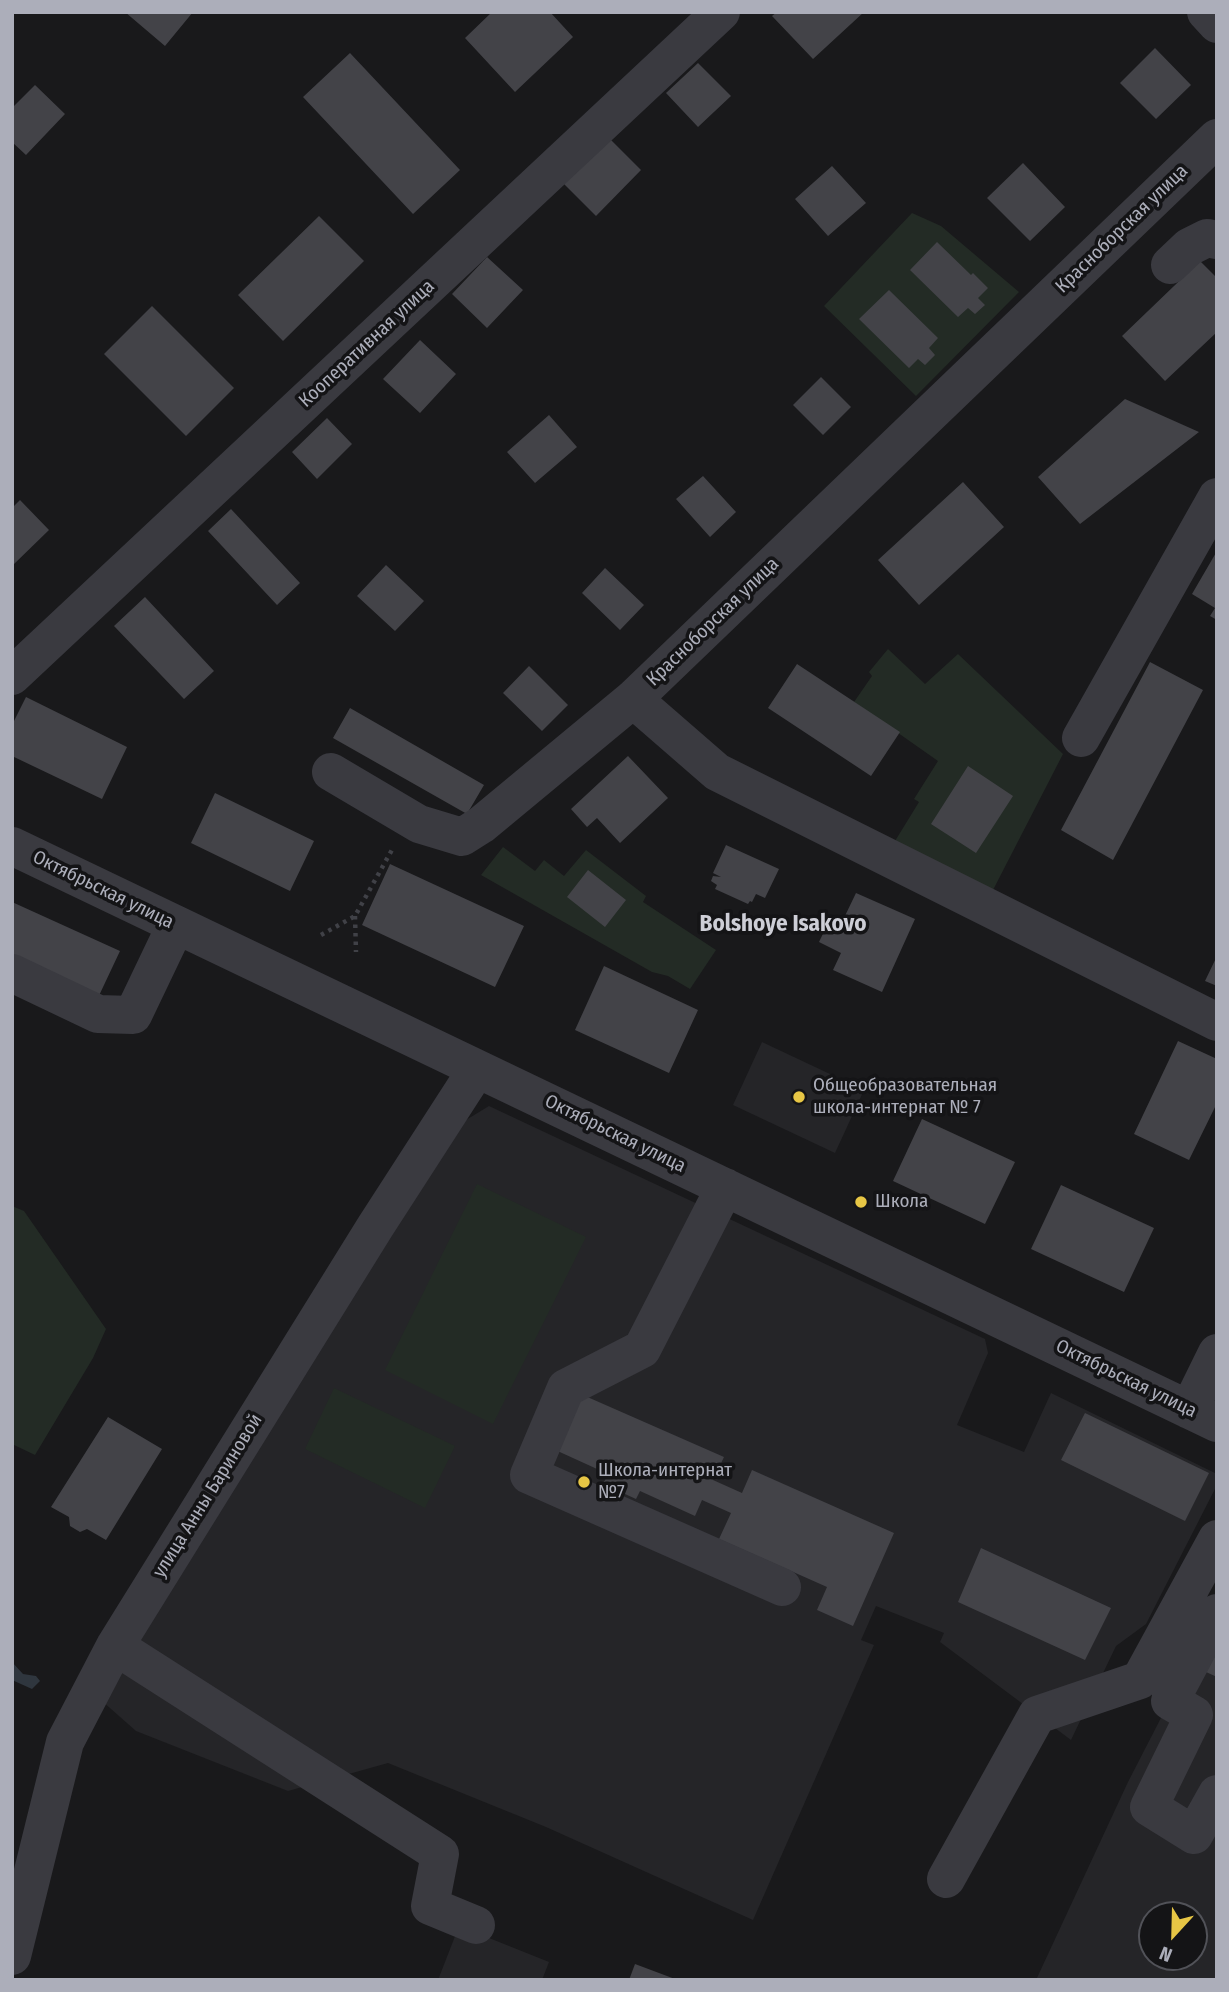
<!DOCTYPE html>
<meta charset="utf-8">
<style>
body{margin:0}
#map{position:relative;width:1229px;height:1992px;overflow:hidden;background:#19191b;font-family:"Fira Sans Condensed",sans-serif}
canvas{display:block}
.frame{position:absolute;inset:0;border:14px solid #acaeba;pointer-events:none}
.north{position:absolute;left:1138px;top:1901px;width:70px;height:70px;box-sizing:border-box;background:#141416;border:2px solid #515258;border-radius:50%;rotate:202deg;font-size:19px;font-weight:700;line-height:28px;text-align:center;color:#acaeba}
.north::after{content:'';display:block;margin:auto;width:24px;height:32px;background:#e7c645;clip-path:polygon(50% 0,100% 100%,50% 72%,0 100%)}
</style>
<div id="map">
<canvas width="1229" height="1992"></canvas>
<div class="frame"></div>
<div class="north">N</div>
</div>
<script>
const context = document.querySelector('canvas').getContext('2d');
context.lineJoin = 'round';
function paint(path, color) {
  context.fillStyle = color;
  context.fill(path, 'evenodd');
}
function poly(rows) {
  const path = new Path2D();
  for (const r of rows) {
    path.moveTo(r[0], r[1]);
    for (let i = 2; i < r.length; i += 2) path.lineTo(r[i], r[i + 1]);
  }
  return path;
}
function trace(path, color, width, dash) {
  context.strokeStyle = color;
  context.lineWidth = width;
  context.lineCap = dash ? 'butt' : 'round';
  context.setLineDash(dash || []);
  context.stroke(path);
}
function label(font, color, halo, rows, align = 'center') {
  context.font = font + ' "Fira Sans Condensed",sans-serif';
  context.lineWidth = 7;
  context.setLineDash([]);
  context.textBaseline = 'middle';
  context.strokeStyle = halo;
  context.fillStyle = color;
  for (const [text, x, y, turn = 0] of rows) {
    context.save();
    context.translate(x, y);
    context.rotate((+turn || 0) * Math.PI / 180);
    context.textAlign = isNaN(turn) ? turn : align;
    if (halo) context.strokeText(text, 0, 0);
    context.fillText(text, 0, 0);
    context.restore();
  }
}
paint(poly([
 [762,1042,864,1090,835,1153,733,1105],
 [489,1106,985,1339,988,1353,957,1425,1024,1452,1051,1393,1217,1474,1217,1485,1146,1624,1116,1646,1071,1740,940,1642,944,1633,876,1606,861,1640,874,1645,753,1920,546,1827,388,1763,288,1791,136,1731,102,1701,447,1142,466,1120],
 [1217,1609,1217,1980,1036,1980,1128,1782],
 [1152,1915,1194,1915,1194,1957,1152,1957],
 [459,1926,549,1962,542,1980,438,1980]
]), '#252528');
paint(poly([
 [912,213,941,226,1019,292,916,396,824,306],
 [888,649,925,684,958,654,1063,754,993,890,895,841,919,802,914,799,938,761,854,702,872,676,869,672],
 [503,847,535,871,544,860,564,876,586,850,646,896,643,902,716,950,690,989,668,976,652,972,481,875],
 [477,1184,586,1237,493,1424,385,1370],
 [12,1206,24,1211,106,1329,93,1358,35,1455,12,1444],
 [334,1388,455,1446,425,1508,305,1449]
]), '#232b25');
paint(poly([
 [12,1662,23,1674,36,1676,40,1681,32,1689,12,1680]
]), '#2f363e');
paint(poly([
 [125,12,193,12,165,46],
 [492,12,550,12,573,37,515,92,465,38],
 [777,12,864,12,813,59,772,16],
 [1155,48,1191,85,1156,119,1120,83],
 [350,53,460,170,413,214,303,97],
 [698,63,731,96,698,127,666,93],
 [35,85,65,114,26,155,12,142,12,108],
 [609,138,641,170,596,216,564,184],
 [1023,163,1065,207,1030,241,987,198],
 [832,166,866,203,828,236,795,199],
 [319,216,364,261,283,341,238,295],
 [937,242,971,275,973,273,988,288,978,298,985,305,975,314,968,308,958,317,910,270],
 [487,257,523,290,487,328,452,294],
 [1200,261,1217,278,1217,332,1165,381,1122,336],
 [889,290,938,338,929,348,935,355,925,365,918,359,909,368,859,319],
 [152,306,234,388,186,436,104,354],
 [420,340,456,374,420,413,383,379],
 [821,377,851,407,823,435,793,405],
 [1125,399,1199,432,1080,524,1038,477],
 [549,415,577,447,535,483,507,452],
 [327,418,352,444,317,479,292,452],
 [703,476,736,512,710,537,676,499],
 [963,482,1004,527,919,605,878,560],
 [20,500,49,530,12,566,12,508],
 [231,509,300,583,277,605,208,531],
 [1217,551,1217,620,1210,616,1215,608,1192,594],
 [386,565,424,601,395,631,357,596],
 [605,568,644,605,620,630,582,593],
 [145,597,214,671,184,699,114,626],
 [1150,662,1203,690,1113,860,1061,830],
 [797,664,900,732,871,776,768,708],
 [529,666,568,705,542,731,503,693],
 [26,697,127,747,102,799,12,756,12,725],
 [350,708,484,785,467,814,333,738],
 [628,756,668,798,620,843,597,818,587,827,571,809],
 [968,766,1013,796,976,853,931,824],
 [215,793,314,841,290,891,191,843],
 [726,845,779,869,765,898,756,894,752,902,750,901,748,904,715,889,717,885,711,881,713,876,721,877,713,873],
 [390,864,524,926,495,987,362,925],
 [588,870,626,900,605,927,567,897],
 [856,893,915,919,882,992,833,970,841,953,819,942,832,915,843,920],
 [12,902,120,951,96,1002,12,965],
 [1217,956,1217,986,1205,981],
 [604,966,698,1010,669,1073,575,1030],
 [1178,1041,1217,1059,1217,1103,1189,1160,1134,1134],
 [922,1119,1015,1162,985,1224,893,1181],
 [1061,1185,1154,1228,1124,1292,1031,1249],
 [576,1392,724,1457,713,1480,742,1493,752,1470,894,1533,853,1626,817,1610,827,1587,719,1539,731,1513,702,1500,695,1516,640,1491,636,1499,603,1484,608,1474,551,1448],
 [1085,1413,1209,1473,1185,1521,1061,1460],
 [108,1417,162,1449,106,1540,87,1529,80,1532,70,1526,69,1517,51,1507],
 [981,1548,1111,1608,1085,1660,958,1602],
 [1217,1652,1217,1677,1206,1672],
 [635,1964,675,1979,675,1980,629,1980]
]), '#434348');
trace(poly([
 [355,916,356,952],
 [321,935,355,916,393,848]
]), '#404147', 4.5, [3.5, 5]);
trace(poly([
 [1206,12,1217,24],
 [1170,265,1189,247,1207,238,1217,240],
 [12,676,721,12],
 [633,699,717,772,1217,1022],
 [1081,738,1217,497],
 [331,772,419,824,462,837,481,825,633,699,1217,138],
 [12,846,1217,1423],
 [12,973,98,1014,133,1015,176,925],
 [725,1187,642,1349,566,1388,529,1475,782,1587],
 [1189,1410,1217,1353],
 [1217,1613,1170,1701,1194,1715,1149,1807,1194,1835,1217,1794],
 [115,1646,440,1854,430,1906,476,1925],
 [946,1879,1037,1715,1140,1680,1217,1539],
 [12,1956,65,1742,115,1646,375,1227,477,1069]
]), '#3a3a40', 38);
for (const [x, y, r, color] of [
 [799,1097,7,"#e7c645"],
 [861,1202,7,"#e7c645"],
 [584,1482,7,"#e7c645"]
]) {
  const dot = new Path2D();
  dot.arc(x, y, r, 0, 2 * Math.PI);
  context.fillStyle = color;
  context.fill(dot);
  trace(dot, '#141416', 2.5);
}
label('19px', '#acaeba', '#141416', [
 ["Красноборская улица",1122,229,-44],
 ["Кооперативная улица",367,344,-43],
 ["Красноборская улица",713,622,-44],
 ["Октябрьская улица",103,890,26],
 ["Октябрьская улица",615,1134,26],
 ["Октябрьская улица",1126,1379,26],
 ["улица Анны Бариновой",208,1496,-58]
]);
label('19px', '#acaeba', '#141416', [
 ["Общеобразовательная",813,1086],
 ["школа-интернат № 7",813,1108],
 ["Школа",875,1202],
 ["Школа-интернат",598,1471],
 ["№7",598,1493]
], 'left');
label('bold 23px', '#cdced6', '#141416', [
 ["Bolshoye Isakovo",783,925]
]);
</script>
